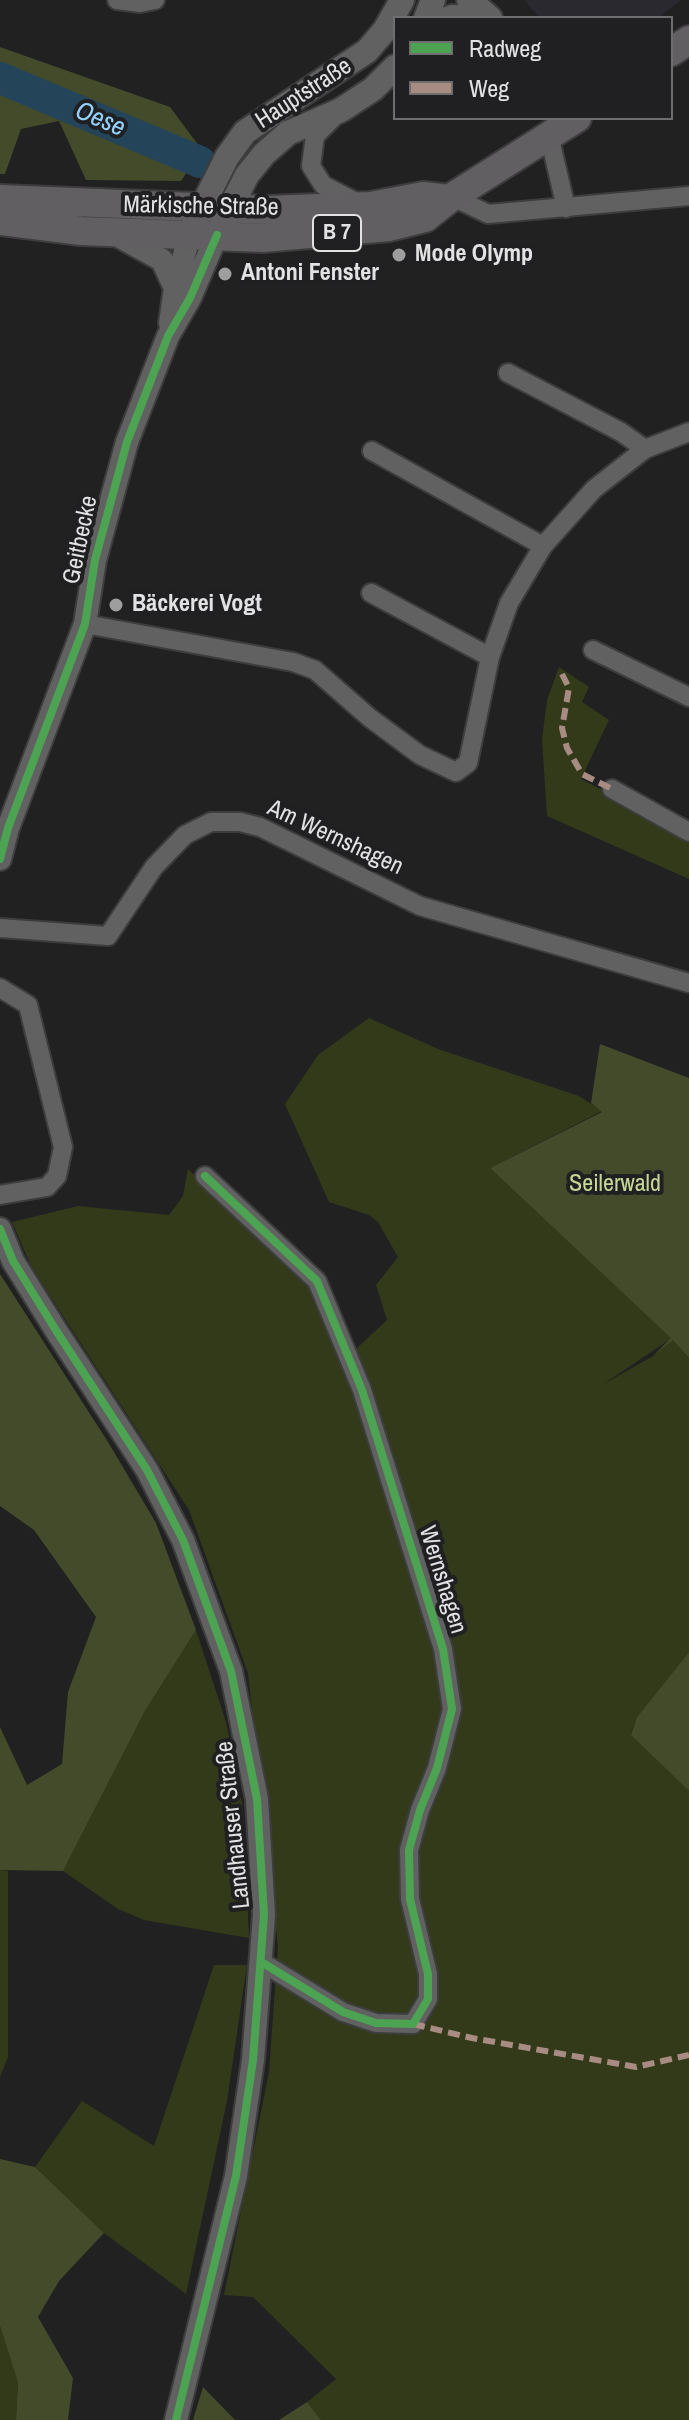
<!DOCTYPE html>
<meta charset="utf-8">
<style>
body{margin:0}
#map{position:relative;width:689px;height:2420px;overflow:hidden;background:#212121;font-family:"Archivo Narrow",sans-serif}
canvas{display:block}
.legend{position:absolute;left:393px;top:16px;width:280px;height:104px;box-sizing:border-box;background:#202022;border:2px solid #6e6e6f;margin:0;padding:10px 14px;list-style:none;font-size:24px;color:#e2e2e3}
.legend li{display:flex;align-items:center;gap:16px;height:40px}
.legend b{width:40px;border:2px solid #6e6e6f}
</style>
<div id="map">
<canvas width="689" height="2420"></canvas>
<ul class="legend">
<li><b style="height:10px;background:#4ca352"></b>Radweg</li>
<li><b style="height:10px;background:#a88b81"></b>Weg</li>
</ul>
</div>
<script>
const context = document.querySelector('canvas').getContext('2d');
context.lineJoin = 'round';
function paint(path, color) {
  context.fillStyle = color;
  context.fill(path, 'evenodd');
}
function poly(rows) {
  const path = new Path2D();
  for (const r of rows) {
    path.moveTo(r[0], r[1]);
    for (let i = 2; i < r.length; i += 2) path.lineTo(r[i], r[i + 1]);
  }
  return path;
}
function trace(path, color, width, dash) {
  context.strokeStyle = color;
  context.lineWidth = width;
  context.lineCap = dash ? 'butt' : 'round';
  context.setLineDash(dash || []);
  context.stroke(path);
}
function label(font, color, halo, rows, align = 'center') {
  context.font = font + ' "Archivo Narrow",sans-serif';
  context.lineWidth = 8;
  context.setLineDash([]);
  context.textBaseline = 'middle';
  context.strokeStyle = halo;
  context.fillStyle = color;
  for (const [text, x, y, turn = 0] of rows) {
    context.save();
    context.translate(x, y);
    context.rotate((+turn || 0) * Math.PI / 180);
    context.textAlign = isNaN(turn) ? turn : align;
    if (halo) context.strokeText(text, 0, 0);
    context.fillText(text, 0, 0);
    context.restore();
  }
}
paint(poly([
 [524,0,681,0,658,18,540,18]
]), '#2a292f');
paint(poly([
 [559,667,589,687,582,702,609,720,581,779,689,835,689,879,547,816,542,740,547,700],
 [369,1018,438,1049,579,1096,602,1111,490,1168,672,1338,602,1385,653,1356,673,1339,689,1358,689,1652,637,1717,631,1734,689,1791,689,2420,321,2420,307,2402,336,2379,253,2297,224,2295,269,2072,278,1947,248,1673,189,1510,32,1268,12,1222,78,1206,169,1215,183,1196,188,1169,313,1287,341,1355,357,1348,387,1320,376,1285,398,1257,378,1222,369,1215,329,1202,285,1104,318,1055],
 [196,1630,226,1722,243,1809,249,1938,144,1920,118,1909,63,1871,145,1711],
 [0,1870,8,1871,8,2057,0,2077],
 [214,1965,247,1965,227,2101,186,2294,104,2233,35,2167,82,2101,154,2146],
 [0,2326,18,2383,16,2420,0,2420]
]), '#333a1a');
paint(poly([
 [0,47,170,107,202,150,181,181,86,180,59,121,21,129,5,174,0,174],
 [600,1044,689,1078,689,1358,673,1340,653,1356,671,1338,490,1168,602,1112,591,1103],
 [0,1274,108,1442,156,1523,196,1630,145,1711,63,1871,0,1870,0,1727,27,1785,62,1764,68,1692,96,1617,34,1530,0,1506],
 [689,1652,689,1791,631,1735,637,1717],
 [0,2159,35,2167,104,2233,59,2281,38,2317,73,2378,68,2420,16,2420,18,2383,0,2326],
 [203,2387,235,2420,193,2420],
 [307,2402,321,2420,279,2420]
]), '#434b2b');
trace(poly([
 [0,78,200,162]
]), '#24445a', 32);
const minor = poly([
 [117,0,140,3,155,0],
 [441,18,452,14,487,16],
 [334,117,315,136,311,166,323,185,356,202],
 [549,135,566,208],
 [453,197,488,214,689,196],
 [508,373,621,432,645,449],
 [372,451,543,546],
 [371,593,490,657],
 [85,624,293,662,315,670,370,718,420,755,456,772,468,763,490,657,509,603,543,546,594,489,645,449,689,432],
 [593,650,689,697],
 [612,789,689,832],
 [0,928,108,936,154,867,185,835,211,822,240,822,260,827,420,906,689,983],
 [0,988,28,1005,63,1147,57,1176,47,1187,0,1195],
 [205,1176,317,1281,362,1390,443,1649,452,1709,437,1768,420,1810,409,1850,410,1899,428,1974,428,1999,413,2024,376,2023,343,2012,263,1963]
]);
const tertiary = poly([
 [115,234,162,260,175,288],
 [170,323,175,288,190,234],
 [0,859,8,828,85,624,95,560,127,442,168,336,190,298,217,235],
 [0,1229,13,1261,57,1332,147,1470,183,1540,231,1671,257,1799,264,1915,253,2060,236,2176,176,2420]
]);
const secondary = poly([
 [469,0,490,18],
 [426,18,433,0],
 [195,221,227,157,245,132,367,51,385,30,402,0],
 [223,222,247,175,264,154,288,133,341,110,373,89,395,67]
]);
const primary = poly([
 [671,52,689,40],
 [0,199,268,210,371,206,423,196,449,199],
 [0,221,81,231,263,238,389,227,425,218,449,199,577,118]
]);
trace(minor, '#3d3d3d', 22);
trace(tertiary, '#3d3d3d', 26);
trace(secondary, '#3d3d3d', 28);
trace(primary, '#3d3d3d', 32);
trace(minor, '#616161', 18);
trace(tertiary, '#616161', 22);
trace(secondary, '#616161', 24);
trace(primary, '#625f62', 28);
trace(poly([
 [562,674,569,688,562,728,567,748,582,774,612,789],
 [413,2024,472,2038,636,2067,689,2055]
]), '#a88b81', 6, [12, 6]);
trace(poly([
 [0,859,8,828,85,624,95,560,127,442,168,336,190,298,217,235],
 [205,1176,317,1281,362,1390,443,1649,452,1709,437,1768,420,1810,409,1850,410,1899,428,1974,428,1999,413,2024,376,2023,343,2012,263,1963],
 [0,1229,13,1261,57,1332,147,1470,183,1540,231,1671,257,1799,264,1915,253,2060,236,2176,176,2420]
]), '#4ca352', 8);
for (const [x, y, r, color] of [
 [399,255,8,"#9e9e9f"],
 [225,274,8,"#9e9e9f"],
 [116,605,8,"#9e9e9f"]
]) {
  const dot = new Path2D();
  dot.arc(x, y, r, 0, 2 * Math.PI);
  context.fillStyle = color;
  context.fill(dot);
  trace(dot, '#202022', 3);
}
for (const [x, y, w] of [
 [337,233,48]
]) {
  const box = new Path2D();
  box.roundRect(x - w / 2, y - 18, w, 36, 6);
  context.fillStyle = '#202022';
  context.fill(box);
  trace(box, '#e2e2e3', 2);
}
label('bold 22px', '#e2e2e3', null, [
 ["B 7",337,233]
]);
label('24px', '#e2e2e3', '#202022', [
 ["Hauptstraße",304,94,-33],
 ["Märkische Straße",201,207,1],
 ["Geitbecke",81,540,-78],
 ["Am Wernshagen",335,838,25],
 ["Wernshagen",442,1580,73],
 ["Landhauser Straße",234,1825,-96]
]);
label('bold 24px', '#e2e2e3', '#202022', [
 ["Mode Olymp",415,255],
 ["Antoni Fenster",241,274],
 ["Bäckerei Vogt",132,605]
], 'left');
label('24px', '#c6d796', '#202022', [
 ["Seilerwald",615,1185]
]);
label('italic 26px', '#94d2fe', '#202022', [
 ["Oese",100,120,23]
]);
</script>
